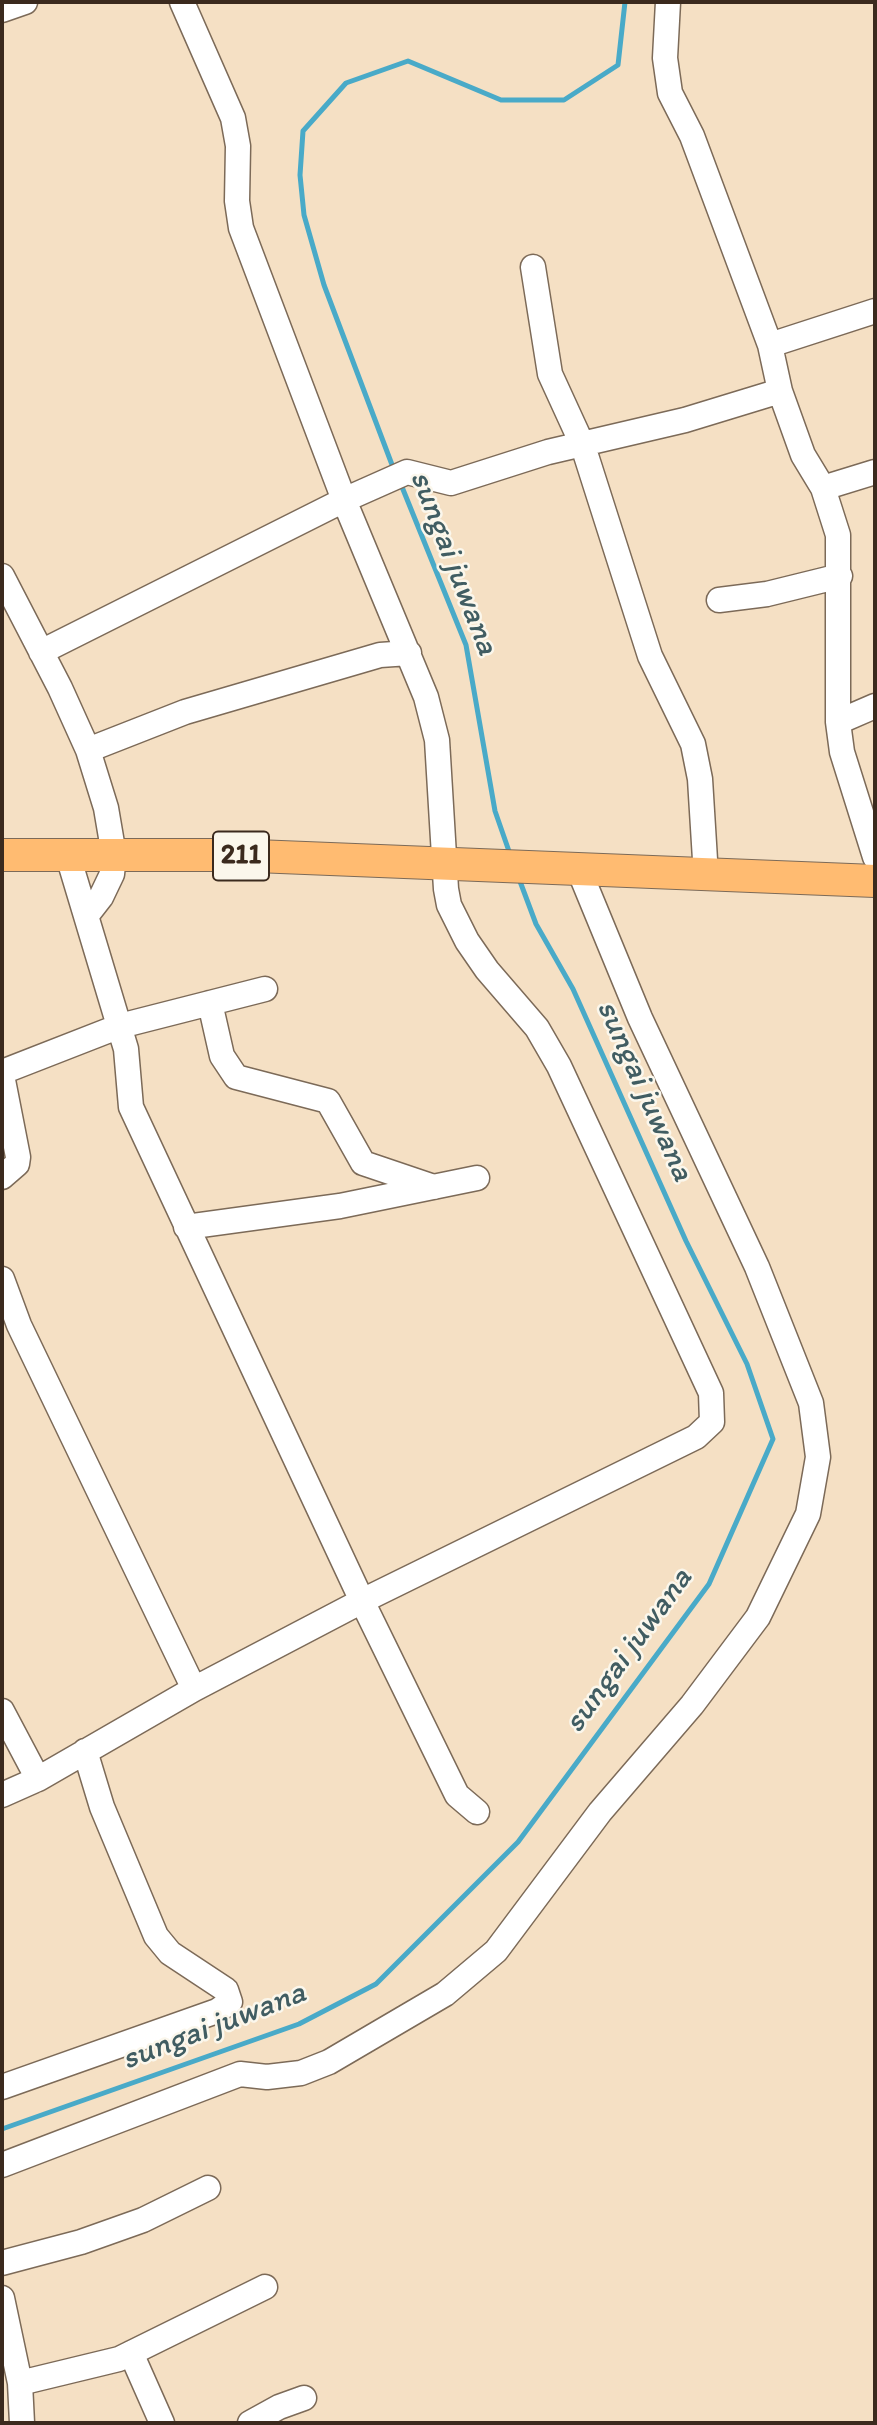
<!DOCTYPE html>
<style>
body{margin:0}
#map{position:relative;width:877px;height:2425px;overflow:hidden;background:#f5e0c4;font-family:Itim,sans-serif}
canvas{display:block}
.frame{position:absolute;inset:0;border:4px solid #3b2a1e;pointer-events:none}
</style>
<div id="map">
<canvas width="877" height="2425"></canvas>
<div class="frame"></div>
</div>
<script>
const context = document.querySelector('canvas').getContext('2d');
context.lineJoin = 'round';
function poly(rows) {
  const path = new Path2D();
  for (const r of rows) {
    path.moveTo(r[0], r[1]);
    for (let i = 2; i < r.length; i += 2) path.lineTo(r[i], r[i + 1]);
  }
  return path;
}
function trace(path, color, width, dash) {
  context.strokeStyle = color;
  context.lineWidth = width;
  context.lineCap = dash ? 'butt' : 'round';
  context.setLineDash(dash || []);
  context.stroke(path);
}
function label(font, color, halo, rows, align = 'center') {
  context.font = font + ' Itim,sans-serif';
  context.lineWidth = 5;
  context.setLineDash([]);
  context.textBaseline = 'middle';
  context.strokeStyle = halo;
  context.fillStyle = color;
  for (const [text, x, y, turn = 0] of rows) {
    context.save();
    context.translate(x, y);
    context.rotate((+turn || 0) * Math.PI / 180);
    context.textAlign = isNaN(turn) ? turn : align;
    if (halo) context.strokeText(text, 0, 0);
    context.fillText(text, 0, 0);
    context.restore();
  }
}
trace(poly([
 [394,470,324,285,304,215,300,175,303,131,346,83,408,61,501,100,564,100,618,65,625,2],
 [400,482,466,645,495,811,511,857],
 [2,2129,299,2024,376,1984,518,1842,709,1584,773,1439,747,1364,686,1241,573,989,536,924,518,876]
]), '#49aac8', 5);
const minor = poly([
 [182,2,233,118,238,146,237,201,241,228,344,500,426,697,437,740,446,889,449,905,467,941,487,970,537,1028,559,1066,711,1393,712,1422,696,1437,362,1601,457,1795,477,1812],
 [668,2,665,58,670,93,692,136,770,345],
 [2,10,25,2],
 [533,267,550,374,583,446,650,656,693,744,700,779,706,876],
 [875,311,770,345,780,391,803,455,823,488,838,535,838,722,842,752,875,857],
 [823,488,875,472],
 [2,576,60,688,88,750,106,808,114,855,112,874,101,897,87,915],
 [719,600,767,594,840,576],
 [41,652,344,500,407,472,451,483,548,452,685,420,780,391],
 [838,722,875,706],
 [88,750,185,712,380,655,409,653],
 [210,1003,222,1056,236,1077,328,1101,363,1163,434,1187],
 [2,1072,120,1026,265,989],
 [2,1075,18,1157,17,1164,2,1177],
 [186,1227,340,1206,477,1178],
 [2,1279,19,1325,194,1689],
 [2,1711,38,1779],
 [2,1795,38,1779,194,1689,362,1601,131,1107,126,1049,68,856],
 [2,2087,217,2011,230,2002,226,1990,170,1953,156,1936,102,1807,85,1751],
 [2,2165,240,2074,267,2077,301,2073,329,2062,445,1994,496,1951,600,1812,692,1705,758,1617,808,1514,818,1457,811,1403,757,1267,640,1018,579,870],
 [2,2263,81,2242,143,2220,208,2188],
 [2,2298,20,2383,22,2423],
 [131,2353,162,2423],
 [20,2383,119,2359,265,2287],
 [250,2423,279,2407,304,2398]
]);
const major = poly([
 [2,855,231,855,875,881]
]);
trace(minor, '#7c6a58', 27);
trace(major, '#7c6a58', 34);
trace(minor, '#fff', 24);
trace(major, '#ffbb71', 32);
for (const [x, y, w] of [
 [241,856,56]
]) {
  const box = new Path2D();
  box.roundRect(x - w / 2, y - 24.5, w, 49, 5);
  context.fillStyle = '#fbf7ec';
  context.fill(box);
  trace(box, '#3b2a1e', 2);
}
label('bold 28px', '#3b2a1e', null, [
 ["211",241,856]
]);
label('italic 32px', '#415d62', '#fbf7ec', [
 ["sungai juwana",453,563,69],
 ["sungai juwana",644,1091,66],
 ["sungai juwana",629,1651,-54],
 ["sungai juwana",214,2027,-21]
]);
</script>
